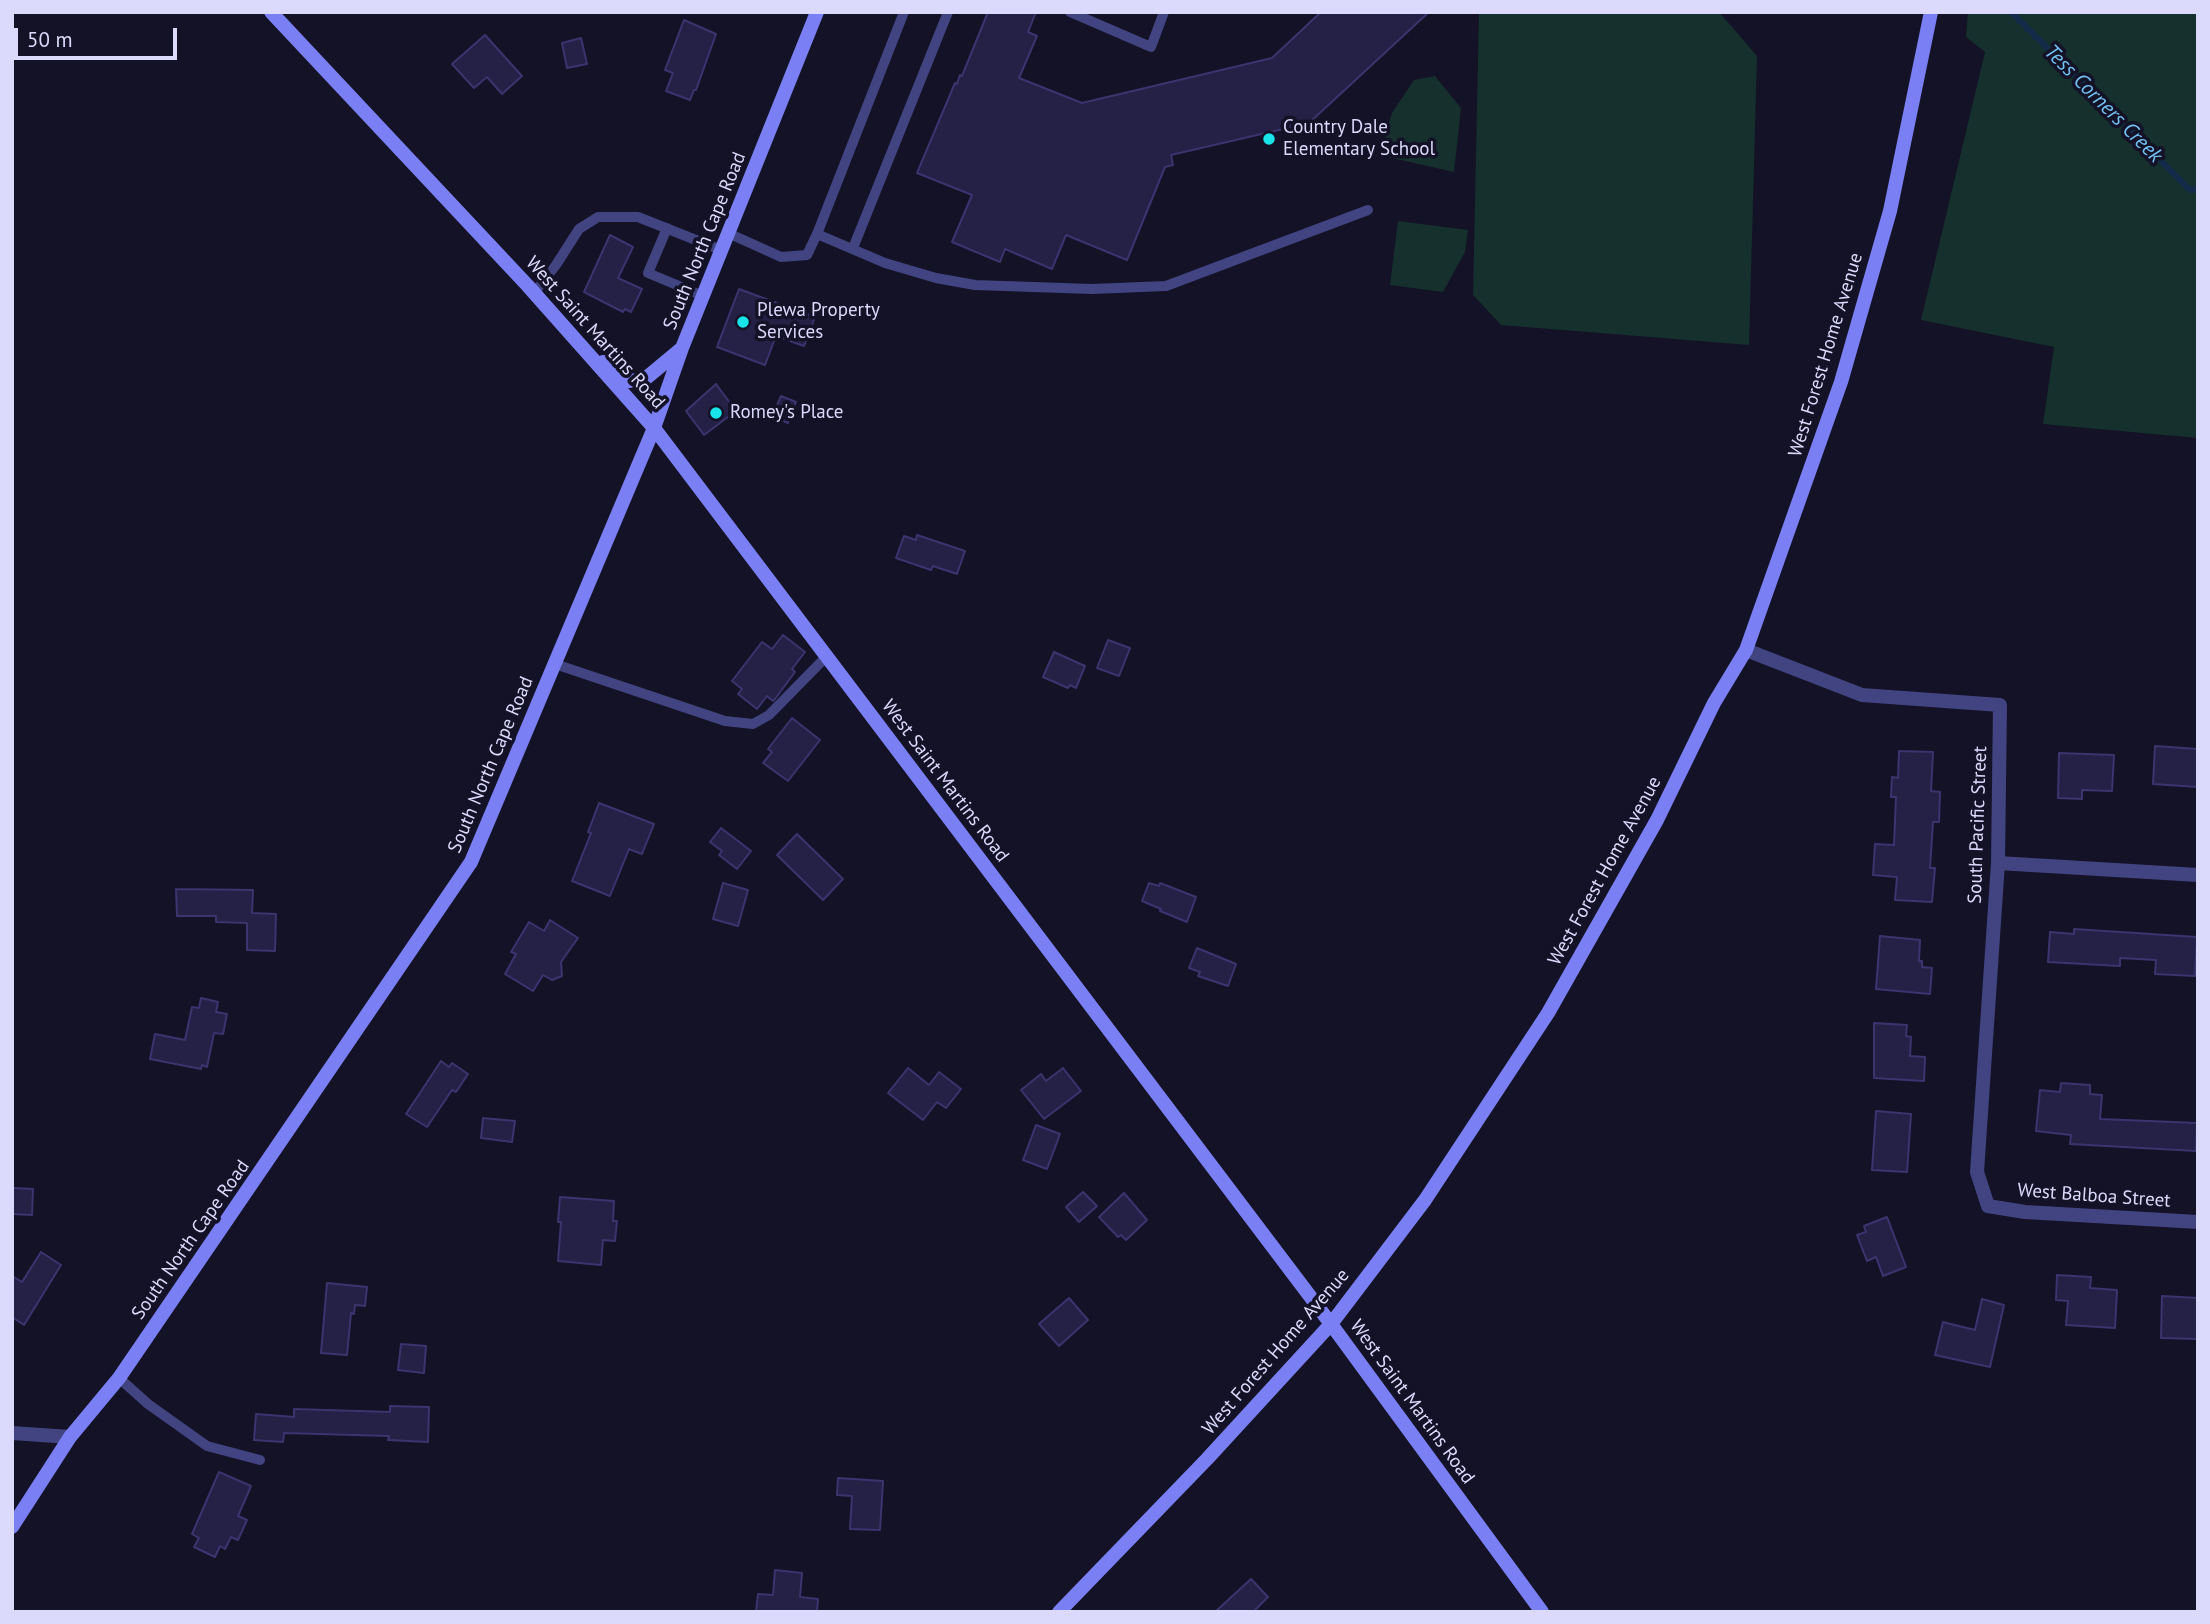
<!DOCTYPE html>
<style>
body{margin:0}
#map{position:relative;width:2210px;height:1624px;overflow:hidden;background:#141226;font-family:"PT Sans",sans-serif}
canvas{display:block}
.frame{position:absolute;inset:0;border:14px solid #dcdafc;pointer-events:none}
.scale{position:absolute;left:14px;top:28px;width:163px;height:32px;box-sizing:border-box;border:4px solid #dcdafc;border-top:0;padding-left:9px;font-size:21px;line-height:24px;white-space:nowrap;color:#dcdafc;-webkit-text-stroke:5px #141226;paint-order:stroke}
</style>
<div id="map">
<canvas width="2210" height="1624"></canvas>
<div class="frame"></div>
<div class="scale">50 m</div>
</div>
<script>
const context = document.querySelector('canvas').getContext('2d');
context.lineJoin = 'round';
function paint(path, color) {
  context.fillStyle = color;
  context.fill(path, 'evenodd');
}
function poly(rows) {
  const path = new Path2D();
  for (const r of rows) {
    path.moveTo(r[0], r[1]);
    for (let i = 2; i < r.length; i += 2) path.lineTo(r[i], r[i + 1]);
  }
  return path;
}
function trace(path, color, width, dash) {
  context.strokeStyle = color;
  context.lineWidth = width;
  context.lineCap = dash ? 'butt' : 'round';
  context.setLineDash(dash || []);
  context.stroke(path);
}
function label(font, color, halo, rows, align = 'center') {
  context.font = font + ' "PT Sans",sans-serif';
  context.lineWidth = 7;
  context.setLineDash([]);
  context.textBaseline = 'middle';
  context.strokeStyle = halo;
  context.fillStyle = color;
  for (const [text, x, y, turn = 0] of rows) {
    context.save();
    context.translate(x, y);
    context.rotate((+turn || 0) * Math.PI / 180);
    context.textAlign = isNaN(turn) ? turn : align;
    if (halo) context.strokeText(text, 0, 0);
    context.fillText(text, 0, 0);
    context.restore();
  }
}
paint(poly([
 [1479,12,1719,12,1757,56,1749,345,1501,325,1473,295],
 [1968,12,2198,12,2198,438,2043,424,2054,347,1921,320,1985,52,1966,37],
 [1435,76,1461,108,1454,172,1383,156,1387,128,1392,113,1414,80],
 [1398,221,1468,230,1465,252,1443,292,1390,285]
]), '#15302d');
trace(poly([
 [2011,12,2190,190,2198,189]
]), '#132b49', 6);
const building = poly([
 [988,12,1036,12,1028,32,1037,36,1019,78,1082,103,1272,58,1321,12,1429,12,1309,123,1171,155,1173,165,1165,167,1127,260,1066,235,1052,269,1005,249,1000,262,952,242,972,195,917,173,955,83,957,84,960,75,962,76,988,12],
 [684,20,716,34,696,90,694,90,690,100,666,91,673,73,665,70,684,20],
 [485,35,522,76,502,94,487,77,474,88,452,64,485,35],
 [581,38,587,64,567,68,562,43,581,38],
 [610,235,633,247,618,278,642,289,631,312,625,309,623,312,584,292,610,235],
 [739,289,815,317,804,346,776,336,765,365,717,347,739,289],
 [716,384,736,411,704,435,686,411,716,384],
 [781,396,796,402,788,423,772,417,781,396],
 [917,535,965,551,957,574,933,566,931,570,896,558,904,536,916,540,917,535],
 [783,635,805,652,792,669,795,672,775,699,773,701,767,696,757,709,738,694,742,689,732,681,762,642,772,649,783,635],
 [1108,640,1130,648,1119,676,1097,668,1108,640],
 [1054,652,1085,666,1076,688,1070,685,1068,688,1043,677,1054,652],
 [792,718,820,740,788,781,763,763,772,752,768,749,792,718],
 [2155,746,2198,749,2198,787,2153,784,2155,746],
 [1899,751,1933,752,1931,791,1940,792,1939,822,1933,822,1930,868,1935,868,1932,902,1895,900,1897,877,1873,875,1875,844,1894,845,1896,797,1891,797,1892,777,1898,778,1899,751],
 [2059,753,2114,755,2112,791,2082,790,2082,799,2058,798,2059,753],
 [599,803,654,824,642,854,629,849,610,896,572,881,591,833,588,832,599,803],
 [721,828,751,851,737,869,719,855,722,851,710,842,721,828],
 [797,834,843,879,823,900,777,855,797,834],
 [723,883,748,890,738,926,713,919,723,883],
 [1149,883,1159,886,1160,883,1196,897,1187,922,1160,911,1161,909,1142,901,1149,883],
 [176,889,253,890,252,913,276,914,275,951,247,950,247,923,216,922,216,916,177,916,176,889],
 [550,920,578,938,561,962,562,976,552,980,543,975,533,991,505,974,516,954,511,952,529,922,544,931,550,920],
 [2074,929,2197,937,2195,976,2155,974,2156,960,2120,958,2120,966,2048,962,2050,932,2074,934,2074,929],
 [1880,936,1920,940,1919,961,1922,961,1922,967,1932,968,1930,994,1876,989,1880,936],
 [1197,948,1236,964,1228,986,1198,976,1200,972,1189,968,1197,948],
 [201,998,218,1002,216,1012,227,1014,223,1034,214,1033,207,1067,202,1065,201,1069,150,1059,155,1034,185,1040,192,1007,199,1008,201,998],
 [1874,1023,1907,1025,1906,1036,1911,1037,1910,1056,1925,1057,1924,1081,1874,1078,1874,1023],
 [441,1061,449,1067,452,1063,468,1074,456,1092,452,1090,427,1127,406,1114,441,1061],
 [908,1068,929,1085,939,1072,961,1089,946,1108,937,1102,923,1120,888,1093,908,1068],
 [1063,1068,1081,1091,1044,1119,1021,1090,1041,1074,1046,1081,1063,1068],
 [2061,1083,2090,1085,2090,1094,2102,1095,2100,1119,2197,1123,2196,1151,2070,1144,2071,1135,2036,1131,2040,1090,2060,1092,2061,1083],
 [1876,1111,1911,1114,1907,1172,1872,1170,1876,1111],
 [483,1118,515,1121,512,1142,481,1138,483,1118],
 [1036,1125,1060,1134,1047,1169,1023,1160,1036,1125],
 [12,1188,33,1189,32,1215,12,1214,12,1188],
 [1083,1192,1097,1206,1079,1222,1066,1207,1083,1192],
 [1124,1193,1147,1220,1126,1240,1121,1235,1118,1237,1099,1217,1124,1193],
 [560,1197,614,1201,613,1221,617,1221,615,1241,603,1240,601,1265,558,1261,561,1222,558,1222,560,1197],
 [1887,1217,1906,1267,1883,1276,1876,1257,1867,1261,1857,1235,1866,1232,1864,1226,1887,1217],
 [41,1252,61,1265,24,1325,12,1317,12,1276,22,1282,41,1252],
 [2057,1275,2091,1277,2090,1288,2117,1290,2115,1328,2066,1325,2068,1301,2056,1300,2057,1275],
 [327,1283,367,1287,365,1306,355,1305,354,1314,351,1313,347,1355,321,1353,327,1283],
 [2162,1296,2198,1298,2198,1339,2161,1338,2162,1296],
 [1069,1298,1088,1320,1059,1346,1039,1324,1069,1298],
 [1982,1299,2004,1305,1990,1367,1935,1355,1943,1322,1975,1330,1982,1299],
 [401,1344,426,1346,424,1373,398,1370,401,1344],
 [390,1406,429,1407,428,1442,388,1440,389,1436,284,1433,283,1442,254,1440,256,1414,294,1417,294,1409,390,1412,390,1406],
 [219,1472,251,1486,238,1516,247,1520,238,1540,231,1537,225,1549,220,1546,215,1557,194,1547,199,1538,192,1534,219,1472],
 [838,1478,883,1481,880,1530,850,1529,852,1496,837,1495,838,1478],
 [775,1570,802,1573,800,1597,818,1599,817,1612,756,1612,758,1594,773,1595,775,1570],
 [1251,1579,1268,1597,1253,1612,1215,1612,1251,1579]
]);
paint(building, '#252045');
trace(building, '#3b346f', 2);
trace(poly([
 [1070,12,1151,47,1164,12],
 [667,228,648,273,703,296],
 [728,233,781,257,807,255,817,234,904,12],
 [817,234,885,263,936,278,975,285,1092,289,1166,286,1368,210],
 [853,248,948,12],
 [534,293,556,265,579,229,598,217,638,217,721,250],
 [555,664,725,721,753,724,769,715,826,657],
 [119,1378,148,1404,207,1446,260,1460]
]), '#414481', 10);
trace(poly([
 [1746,650,1862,695,2000,705,1998,863,1977,1172,1988,1206,2025,1212,2198,1222],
 [1998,863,2198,875],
 [12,1433,70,1437]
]), '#414481', 14);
trace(poly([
 [271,12,528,286,654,428,1331,1324,1542,1612],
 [603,362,629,381,645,379,681,349],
 [12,1527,70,1437,119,1378,471,862,654,428,682,348,817,12],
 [1059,1612,1207,1459,1331,1324,1350,1299,1425,1200,1548,1013,1657,820,1714,703,1746,650,1841,382,1890,211,1931,12]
]), '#7a80f3', 14);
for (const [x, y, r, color] of [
 [1269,139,7,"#18e4ea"],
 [743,322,7,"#18e4ea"],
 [716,413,7,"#18e4ea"]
]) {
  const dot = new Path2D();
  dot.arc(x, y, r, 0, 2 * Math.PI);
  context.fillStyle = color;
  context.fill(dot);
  trace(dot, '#141226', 2.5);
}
label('19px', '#dcdafc', '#141226', [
 ["Country Dale",1283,128],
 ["Elementary School",1283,150],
 ["Plewa Property",757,311],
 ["Services",757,333],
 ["Romey's Place",730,413]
], 'left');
label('19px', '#dcdafc', '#141226', [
 ["South North Cape Road",705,241,-68],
 ["West Saint Martins Road",595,333,48],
 ["West Forest Home Avenue",1826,355,-73],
 ["South North Cape Road",491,765,-67],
 ["West Saint Martins Road",945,781,53],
 ["South Pacific Street",1978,825,-88],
 ["West Forest Home Avenue",1605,871,-61],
 ["West Balboa Street",2094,1196,4],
 ["South North Cape Road",191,1240,-55],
 ["West Forest Home Avenue",1276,1352,-49],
 ["West Saint Martins Road",1412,1402,54]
]);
label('italic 21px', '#72c0f2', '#141226', [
 ["Tess Corners Creek",2103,104,45]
]);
</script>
